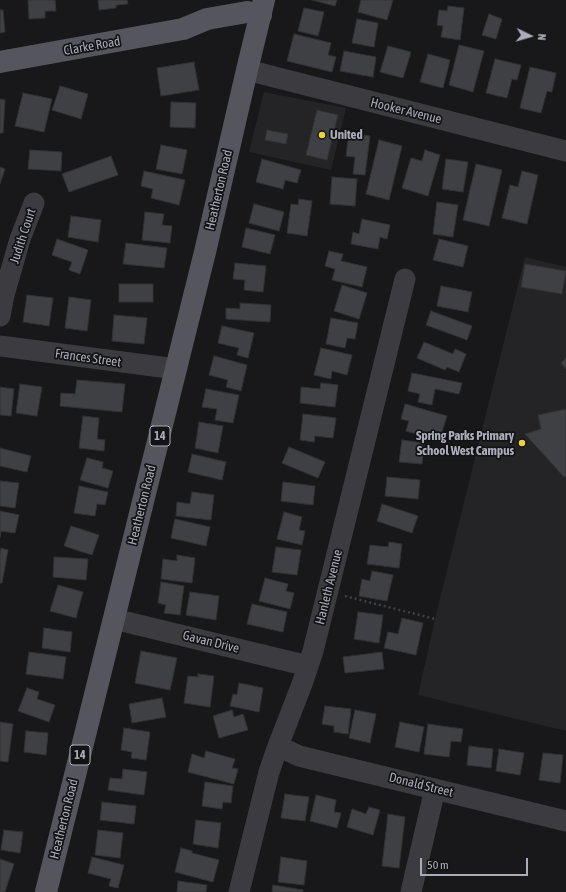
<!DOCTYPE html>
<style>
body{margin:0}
#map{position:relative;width:566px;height:892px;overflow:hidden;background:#18181a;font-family:"Asap Condensed",sans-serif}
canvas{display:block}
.north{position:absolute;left:510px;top:16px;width:40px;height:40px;-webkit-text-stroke:3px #131315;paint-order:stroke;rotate:95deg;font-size:11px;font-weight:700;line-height:16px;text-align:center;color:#aaacb9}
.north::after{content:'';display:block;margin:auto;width:14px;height:18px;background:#aaacb9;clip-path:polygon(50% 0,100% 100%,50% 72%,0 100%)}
.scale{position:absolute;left:420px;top:858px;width:108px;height:18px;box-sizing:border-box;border:2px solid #aaacb9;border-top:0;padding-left:5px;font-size:12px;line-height:14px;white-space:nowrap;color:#aaacb9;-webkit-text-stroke:3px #131315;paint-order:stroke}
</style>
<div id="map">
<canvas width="566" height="892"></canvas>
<div class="north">N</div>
<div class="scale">50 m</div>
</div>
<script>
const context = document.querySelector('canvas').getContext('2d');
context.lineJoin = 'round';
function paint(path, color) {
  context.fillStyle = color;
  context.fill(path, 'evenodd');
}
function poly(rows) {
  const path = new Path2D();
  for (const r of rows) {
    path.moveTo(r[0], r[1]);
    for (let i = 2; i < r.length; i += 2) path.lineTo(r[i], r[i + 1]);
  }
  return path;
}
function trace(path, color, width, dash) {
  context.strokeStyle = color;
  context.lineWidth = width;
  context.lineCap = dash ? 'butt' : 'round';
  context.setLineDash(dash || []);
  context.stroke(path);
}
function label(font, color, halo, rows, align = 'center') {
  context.font = font + ' "Asap Condensed",sans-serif';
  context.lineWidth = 3.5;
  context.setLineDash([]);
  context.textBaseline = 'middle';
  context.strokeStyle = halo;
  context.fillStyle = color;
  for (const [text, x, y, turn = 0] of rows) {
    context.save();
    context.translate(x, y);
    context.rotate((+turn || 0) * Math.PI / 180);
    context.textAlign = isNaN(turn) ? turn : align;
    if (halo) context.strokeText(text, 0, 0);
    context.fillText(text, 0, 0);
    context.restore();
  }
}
paint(poly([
 [264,92,346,108,331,170,249,152],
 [525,257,566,267,566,731,418,695,435,619]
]), '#242427');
const building = poly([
 [28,0,55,0,56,11,45,11,45,18,29,19,28,0],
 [98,0,127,0,128,4,116,5,116,8,99,10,98,0],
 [312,0,337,0,335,6,312,0],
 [361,0,393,0,387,20,358,12,361,0],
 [448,6,464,8,460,40,441,37,443,26,437,25,439,10,447,11,448,6],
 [304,8,324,12,318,36,298,31,304,8],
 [0,10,3,10,5,32,0,33,0,10],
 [489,14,502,19,496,39,482,35,489,14],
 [357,19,378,23,374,47,352,43,357,19],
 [294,34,331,43,328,55,336,57,332,72,287,61,294,34],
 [459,45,484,51,473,92,449,85,459,45],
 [388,46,411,52,403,78,380,72,388,46],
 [344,51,376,57,373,77,340,71,344,51],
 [428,54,450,60,443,88,420,82,428,54],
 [495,59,521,65,517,80,512,79,507,98,486,93,495,59],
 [194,62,199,90,161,96,157,68,194,62],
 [530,67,556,73,552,92,547,91,541,113,520,108,530,67],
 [60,86,88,94,81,119,52,110,60,86],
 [23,93,52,99,44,132,15,126,23,93],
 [0,99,5,100,3,133,0,133,0,99],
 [171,102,196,103,195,128,170,127,171,102],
 [317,110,338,115,327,160,306,155,317,110],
 [267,130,288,134,286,144,265,140,267,130],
 [349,133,370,136,365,175,353,174,355,157,346,156,349,133],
 [379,140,402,146,389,200,366,194,379,140],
 [161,145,187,150,182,174,156,169,161,145],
 [30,150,62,152,61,171,28,169,30,150],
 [425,150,440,155,428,196,402,188,411,158,422,161,425,150],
 [111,156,118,175,69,192,62,174,111,156],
 [262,159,301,170,297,183,285,180,283,189,256,182,262,159],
 [446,159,468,162,463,192,442,189,446,159],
 [476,164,502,170,489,226,463,220,476,164],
 [0,167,5,169,0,184,0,167],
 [144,171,185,180,179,205,151,198,153,189,141,186,144,171],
 [522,171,538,175,527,224,502,218,510,185,518,187,522,171],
 [332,177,357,179,355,206,330,204,332,177],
 [299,199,312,201,307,236,287,233,291,204,298,205,299,199],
 [437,202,458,205,453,237,433,234,437,202],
 [254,204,284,212,279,231,249,223,254,204],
 [145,212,164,214,162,225,172,226,170,243,142,240,145,212],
 [71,216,101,220,98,242,68,237,71,216],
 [362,219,390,225,387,239,380,237,378,249,351,244,353,232,359,234,362,219],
 [246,228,275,235,270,254,242,247,246,228],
 [57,239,88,250,80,274,69,270,72,262,52,255,57,239],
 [439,239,468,246,463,267,433,260,439,239],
 [126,243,167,248,164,268,123,264,126,243],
 [329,251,343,254,341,261,367,267,362,287,332,280,335,269,325,266,329,251],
 [235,263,266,266,263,292,244,290,245,280,233,279,235,263],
 [525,264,566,271,562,294,521,287,525,264],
 [119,284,153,284,153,302,119,302,119,284],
 [342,285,367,293,359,319,334,311,342,285],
 [441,286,472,292,468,312,437,306,441,286],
 [27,295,53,298,49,326,23,322,27,295],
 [69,297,91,300,87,331,65,328,69,297],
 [240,303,271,305,270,322,226,319,226,308,240,309,240,303],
 [431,311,472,326,467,340,426,325,431,311],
 [114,315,147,318,144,344,112,341,114,315],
 [331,318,358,323,355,339,347,338,345,348,326,344,331,318],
 [222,326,254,333,248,358,237,355,239,348,218,343,222,326],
 [424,342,453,354,455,349,466,354,459,372,447,367,445,370,417,358,424,342],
 [321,348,352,355,347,375,332,371,331,379,314,375,321,348],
 [214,356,247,365,241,391,226,387,228,380,209,375,214,356],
 [566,358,566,369,561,363,566,358],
 [412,373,462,383,459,394,435,389,432,405,418,402,420,394,408,391,412,373],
 [77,380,125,384,122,412,60,406,61,393,75,394,77,380],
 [321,383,338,385,335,407,300,403,301,387,320,389,321,383],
 [20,384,42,387,37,416,16,413,20,384],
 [0,387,14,389,11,416,0,415,0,387],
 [206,389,239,395,233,423,215,420,217,409,202,407,206,389],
 [405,404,447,416,439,441,406,431,409,421,401,419,405,404],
 [566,409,566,476,564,477,525,434,541,429,538,415,566,409],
 [303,414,336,418,333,438,315,436,314,442,300,440,303,414],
 [83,416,99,418,97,439,105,440,104,451,79,448,83,416],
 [199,422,223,426,218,453,195,448,199,422],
 [402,440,424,443,422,464,399,462,402,440],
 [289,447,325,462,318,478,282,463,289,447],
 [0,448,31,456,27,472,0,466,0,448],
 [192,454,226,462,222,480,188,472,192,454],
 [87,458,103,462,102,468,113,471,108,488,80,480,87,458],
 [387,477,420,480,418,499,385,496,387,477],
 [0,481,19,483,15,508,0,506,0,481],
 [283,482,315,486,313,505,281,501,283,482],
 [79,486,108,492,105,505,97,504,95,516,74,513,79,486],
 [192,492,214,495,211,520,176,516,177,502,190,504,192,492],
 [382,504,418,516,412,533,377,521,382,504],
 [0,511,19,515,15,533,1,531,0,538,0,511],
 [284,512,302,517,299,530,305,531,302,545,277,539,284,512],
 [175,519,210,527,206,546,171,538,175,519],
 [71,526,99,535,92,555,64,546,71,526],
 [389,542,402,544,399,568,367,564,370,545,388,547,389,542],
 [276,547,301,550,297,575,272,572,276,547],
 [1,548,8,550,2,583,0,583,0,555,1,548],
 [177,555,195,558,192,583,161,579,163,559,177,561,177,555],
 [54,557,88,559,86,580,53,577,54,557],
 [372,571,393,575,387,601,359,596,362,579,370,581,372,571],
 [265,578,288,584,286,591,294,593,290,609,259,601,265,578],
 [161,582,184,586,180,615,164,613,166,605,158,603,161,582],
 [58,585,83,592,76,618,50,611,58,585],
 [190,592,219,596,216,620,186,615,190,592],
 [252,604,287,612,283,632,247,624,252,604],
 [358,612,383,615,379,643,354,639,358,612],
 [402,618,423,623,416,655,384,648,388,632,398,634,402,618],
 [44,628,72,632,70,652,42,648,44,628],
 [141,651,177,658,170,690,135,683,141,651],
 [29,652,66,657,63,679,26,674,29,652],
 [382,652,384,669,345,673,343,657,382,652],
 [198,674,214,676,210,707,184,703,188,676,198,677,198,674],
 [239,683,263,688,259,712,230,706,233,694,237,695,239,683],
 [27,688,39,692,37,699,55,705,49,722,18,711,27,688],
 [162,698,166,717,132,723,129,704,162,698],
 [325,706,351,709,348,734,334,732,334,726,322,724,325,706],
 [232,710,234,717,243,714,248,730,219,738,213,716,232,710],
 [355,710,376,714,370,743,349,738,355,710],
 [0,722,13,724,8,762,0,761,0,722],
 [400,722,424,727,419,752,395,747,400,722],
 [428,724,463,729,461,742,451,741,449,757,424,754,428,724],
 [124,728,150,732,146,760,131,758,132,752,121,750,124,728],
 [26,731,48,733,46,755,24,752,26,731],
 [469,746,493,749,491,768,467,765,469,746],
 [499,749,524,753,520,775,496,771,499,749],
 [206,751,235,759,232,768,238,769,234,784,188,772,192,754,204,758,206,751],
 [543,753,563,755,560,783,539,780,543,753],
 [123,769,147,772,144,795,108,790,110,778,122,779,123,769],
 [205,782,233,786,231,803,223,802,222,809,202,806,205,782],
 [285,794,309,797,305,821,281,818,285,794],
 [316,795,336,800,334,812,341,813,337,828,310,821,316,795],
 [102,802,136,806,134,824,100,820,102,802],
 [369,807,380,810,373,835,347,827,352,809,366,814,369,807],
 [388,814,405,817,399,868,382,866,388,814],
 [196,820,221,823,218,848,193,844,196,820],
 [4,830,23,832,20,853,1,850,4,830],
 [98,830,123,833,120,858,95,855,98,830],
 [181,848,192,851,192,853,219,860,213,882,175,872,181,848],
 [92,857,124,865,118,888,109,886,111,879,88,873,92,857],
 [281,857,307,861,304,885,278,882,281,857],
 [0,859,14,864,5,892,0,892,0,859],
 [178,881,207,885,206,892,177,892,178,881],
 [273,885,303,890,303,892,272,892,273,885]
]);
paint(building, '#3f4043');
trace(building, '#323235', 1);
trace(poly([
 [345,596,435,619]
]), '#3f3f45', 2.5, [2, 3]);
trace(poly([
 [247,70,566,151],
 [0,316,4,295,20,239,34,203],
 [0,346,176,369],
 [114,619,308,666],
 [278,746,299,756,566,821],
 [239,892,269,772,278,746,302,684,313,651,405,279],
 [411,892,435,789]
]), '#3b3b40', 21);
trace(poly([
 [0,62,183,29,207,19,247,12,261,15],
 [46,892,205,252,247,70,264,0]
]), '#55555d', 22);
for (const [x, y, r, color] of [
 [322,135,4,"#ead33f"],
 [522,443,4,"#ead33f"]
]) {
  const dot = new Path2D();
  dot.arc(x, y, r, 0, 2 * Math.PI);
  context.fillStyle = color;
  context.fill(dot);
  trace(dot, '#131315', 1.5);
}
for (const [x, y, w] of [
 [160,436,20],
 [80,755,20]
]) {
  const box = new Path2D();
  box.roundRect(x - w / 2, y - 10, w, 20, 3);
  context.fillStyle = '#131315';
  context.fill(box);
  trace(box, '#aaacb9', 1);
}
label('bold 12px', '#aaacb9', null, [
 ["14",160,436],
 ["14",80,755]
]);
label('13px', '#aaacb9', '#131315', [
 ["Clarke Road",92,46,-10],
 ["Hooker Avenue",406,111,14],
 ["Heatherton Road",219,190,-77],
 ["Judith Court",23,236,-72],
 ["Frances Street",88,358,8],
 ["Heatherton Road",142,505,-76],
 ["Hanleth Avenue",329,587,-76],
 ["Gavan Drive",211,642,14],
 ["Donald Street",421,785,14],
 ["Heatherton Road",64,819,-76]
]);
label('bold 13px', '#aaacb9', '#131315', [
 ["United",330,135],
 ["Spring Parks Primary",514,436,"right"],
 ["School West Campus",514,451,"right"]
], 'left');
</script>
